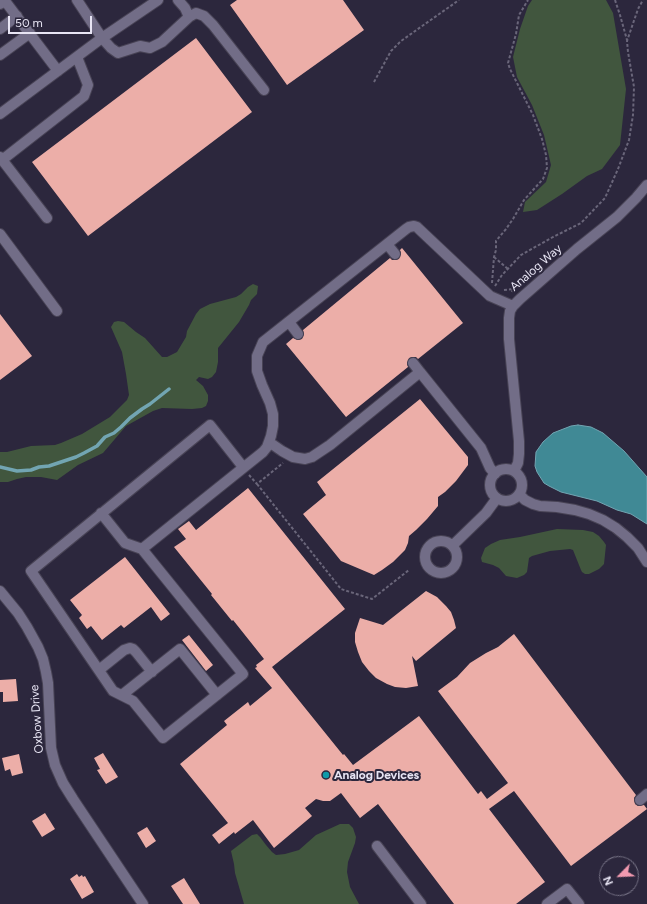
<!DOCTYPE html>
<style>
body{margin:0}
#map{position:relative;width:647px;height:904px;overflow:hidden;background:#2c273d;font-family:Figtree,sans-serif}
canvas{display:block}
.north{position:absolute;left:599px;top:856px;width:40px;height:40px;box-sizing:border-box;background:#2c273d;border:1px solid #777386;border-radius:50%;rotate:246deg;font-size:11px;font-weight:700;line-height:16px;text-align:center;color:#e8e5f4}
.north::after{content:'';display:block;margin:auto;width:14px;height:18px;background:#f29ab0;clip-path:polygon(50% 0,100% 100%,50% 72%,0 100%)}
.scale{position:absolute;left:8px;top:16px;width:84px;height:18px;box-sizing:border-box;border:2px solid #e8e5f4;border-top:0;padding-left:5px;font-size:12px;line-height:14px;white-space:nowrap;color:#e8e5f4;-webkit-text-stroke:3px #2c273d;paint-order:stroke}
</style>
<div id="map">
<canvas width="647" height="904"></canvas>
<div class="north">N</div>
<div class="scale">50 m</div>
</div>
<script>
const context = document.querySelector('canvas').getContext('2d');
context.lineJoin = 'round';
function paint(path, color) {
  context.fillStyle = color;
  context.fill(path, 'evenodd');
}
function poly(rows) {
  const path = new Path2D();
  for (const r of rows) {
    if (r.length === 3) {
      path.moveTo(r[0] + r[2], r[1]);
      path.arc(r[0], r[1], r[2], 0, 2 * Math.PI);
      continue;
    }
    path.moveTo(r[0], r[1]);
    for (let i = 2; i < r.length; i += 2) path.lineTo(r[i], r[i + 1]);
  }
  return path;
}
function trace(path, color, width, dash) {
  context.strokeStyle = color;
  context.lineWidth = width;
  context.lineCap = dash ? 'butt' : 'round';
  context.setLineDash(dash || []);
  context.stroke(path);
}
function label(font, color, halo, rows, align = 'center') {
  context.font = font + ' Figtree,sans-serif';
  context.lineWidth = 4;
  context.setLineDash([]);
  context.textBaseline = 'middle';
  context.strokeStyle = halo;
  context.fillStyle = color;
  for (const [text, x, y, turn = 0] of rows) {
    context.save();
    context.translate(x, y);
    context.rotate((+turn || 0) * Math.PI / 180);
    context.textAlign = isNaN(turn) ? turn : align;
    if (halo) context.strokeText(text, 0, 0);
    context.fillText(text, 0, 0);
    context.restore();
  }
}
paint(poly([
 [532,0,606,0,613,13,626,89,620,145,602,169,587,176,562,194,537,210,523,212,525,202,546,182,551,165,544,135,532,105,517,77,513,57,520,29,528,6],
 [253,284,258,286,257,294,251,300,249,305,239,322,218,348,218,362,216,372,212,377,208,379,199,377,196,380,203,386,208,395,208,401,206,406,202,408,192,409,162,408,153,411,126,426,103,453,78,465,57,480,41,477,26,477,17,479,8,482,0,482,0,452,7,452,31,446,55,445,61,443,82,434,110,417,127,400,129,395,126,374,122,352,111,327,114,322,118,321,124,322,136,332,145,338,162,357,167,357,177,352,186,337,187,331,196,314,200,309,210,304,236,297,241,294,248,287],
 [557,529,583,530,593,532,599,536,604,542,606,545,604,564,599,569,589,574,585,574,582,572,581,570,573,550,570,549,550,551,532,556,529,558,527,572,524,575,517,578,506,576,499,568,493,565,482,562,481,558,485,548,491,544,500,540,520,537],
 [340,824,349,824,353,828,356,837,355,843,348,862,347,872,350,887,359,904,244,904,235,873,234,864,231,851,252,835,257,834,260,837,266,845,272,852,276,855,285,854,299,850,316,835]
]), '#41563e');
const water = poly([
 [578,425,591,427,603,433,624,451,647,477,647,524,631,514,617,510,597,501,561,492,549,486,544,483,537,472,535,466,536,452,543,442,553,433,571,426,578,425]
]);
paint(water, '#408995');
trace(water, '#72a5b2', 1);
trace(poly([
 [0,467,17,471,31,470,39,467,49,466,76,457,84,453,97,446,105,437,114,433,121,427,130,418,142,409,150,404,169,389]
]), '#72a5b2', 3.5);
paint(poly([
 [237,0,343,0,364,30,287,85,230,5],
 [196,38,252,112,88,236,32,162],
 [402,248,463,323,418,359,416,357,412,357,409,358,407,364,408,367,346,417,286,344,293,338,298,340,302,339,304,334,303,330,390,258,392,260,396,260,399,259,401,253,400,250],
 [0,314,32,356,0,380],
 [420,399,468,457,468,465,456,481,445,492,438,497,438,506,427,519,416,530,409,536,408,543,405,550,393,562,382,570,374,575,341,561,303,514,326,495,317,482],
 [248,488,345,609,272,667,343,755,344,754,353,765,419,716,478,794,481,791,487,799,508,783,438,691,457,677,470,663,486,653,498,647,514,634,636,795,634,798,635,804,638,806,644,805,647,809,571,866,514,791,489,809,545,882,516,904,454,904,378,804,360,818,341,793,330,801,323,801,316,799,305,808,312,816,274,848,253,820,235,834,234,832,219,844,212,835,228,823,180,764,227,725,224,721,248,702,250,706,272,688,255,668,257,667,256,665,264,659,233,620,232,621,211,595,212,594,174,547,186,539,178,529,189,521,196,530],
 [125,557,170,614,161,621,151,607,124,628,121,625,102,640,91,626,87,629,79,618,82,615,70,600],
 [426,591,437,597,446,606,451,612,454,620,456,628,416,661,412,656,418,686,406,688,395,687,387,684,376,678,369,671,362,662,358,652,355,642,355,633,360,618,383,625],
 [189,635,213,665,206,671,182,640],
 [16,679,18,701,3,702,3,692,0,692,0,680],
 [103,753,118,777,106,784,97,770,100,769,94,758],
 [19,754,23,773,12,776,10,769,5,771,2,758],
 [45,813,55,829,42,837,32,821],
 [147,827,156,841,146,848,137,833],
 [77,874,79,877,82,875,83,877,85,876,94,892,82,899,70,879],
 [184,878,200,904,183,904,171,886]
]), '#ecaea8');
const minor = poly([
 [77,0,102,38,111,48,118,53,140,46,150,48,162,42,189,17,196,13,204,16,213,25,264,90],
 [178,0,185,8,189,17],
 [0,4,5,1,58,71],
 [0,29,17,16],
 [0,55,30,33],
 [0,114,102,38,158,0],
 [0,157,47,218],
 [2,160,84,96,88,85,77,57],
 [0,234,57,311],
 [387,244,395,254],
 [289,322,298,334],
 [413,363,420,372],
 [269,442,282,451,293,457,305,459,312,457,330,445,420,372,481,448,490,468,495,474],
 [243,467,210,425,31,571,113,691,133,701,163,738,243,674,142,549,263,452,267,447,271,436,273,426,273,414,270,403,262,385,257,371,257,356,263,342,406,229,409,227,414,226,417,227,419,229,490,296,513,306],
 [506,485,16],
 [514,471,518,463,519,454,519,441,509,339,509,318,510,311,513,306,520,299,577,249,617,217,636,198,647,185],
 [519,494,525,500,533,504,540,506,557,507,575,510,589,514,603,520,616,528,627,537,638,548,647,562],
 [101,513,125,543,142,549],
 [441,557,16],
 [453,545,486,513,497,498],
 [0,591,18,613,27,627,38,647,43,659,46,672,48,683,51,748,55,765,63,783,73,799,143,904],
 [99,670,124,650,130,648,133,649,136,652,152,672],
 [122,695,180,649,217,695],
 [640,800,647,794],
 [377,846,421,904],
 [547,904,567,889,579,904]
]);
trace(minor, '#484355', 12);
trace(poly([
 [615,0,620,15,627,40],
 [374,82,391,51,401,41,459,0],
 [494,257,508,269],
 [492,283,494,257,496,250,496,241,506,229,513,219,524,200,543,179,547,168,546,155,542,139,533,115,510,69,508,63,516,34,519,15,528,0],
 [495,286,502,275,521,255,553,237,581,223,605,198,618,169,629,140,633,115,634,87,628,52,627,41,638,9,643,0],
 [504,290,513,289,512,292],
 [249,475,257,484,283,463],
 [257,484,341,589,372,599,409,570]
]), '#6a667a', 2, [3, 2]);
trace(minor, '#726d87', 10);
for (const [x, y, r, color] of [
 [326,775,4,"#0f9aa8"]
]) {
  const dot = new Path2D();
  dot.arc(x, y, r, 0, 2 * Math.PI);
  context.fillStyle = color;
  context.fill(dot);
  trace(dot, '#2c273d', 1.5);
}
label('12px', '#e8e5f4', '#2c273d', [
 ["Analog Way",536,268,-41],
 ["Oxbow Drive",37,719,-94]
]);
label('bold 12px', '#e8e5f4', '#2c273d', [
 ["Analog Devices",334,775]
], 'left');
</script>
